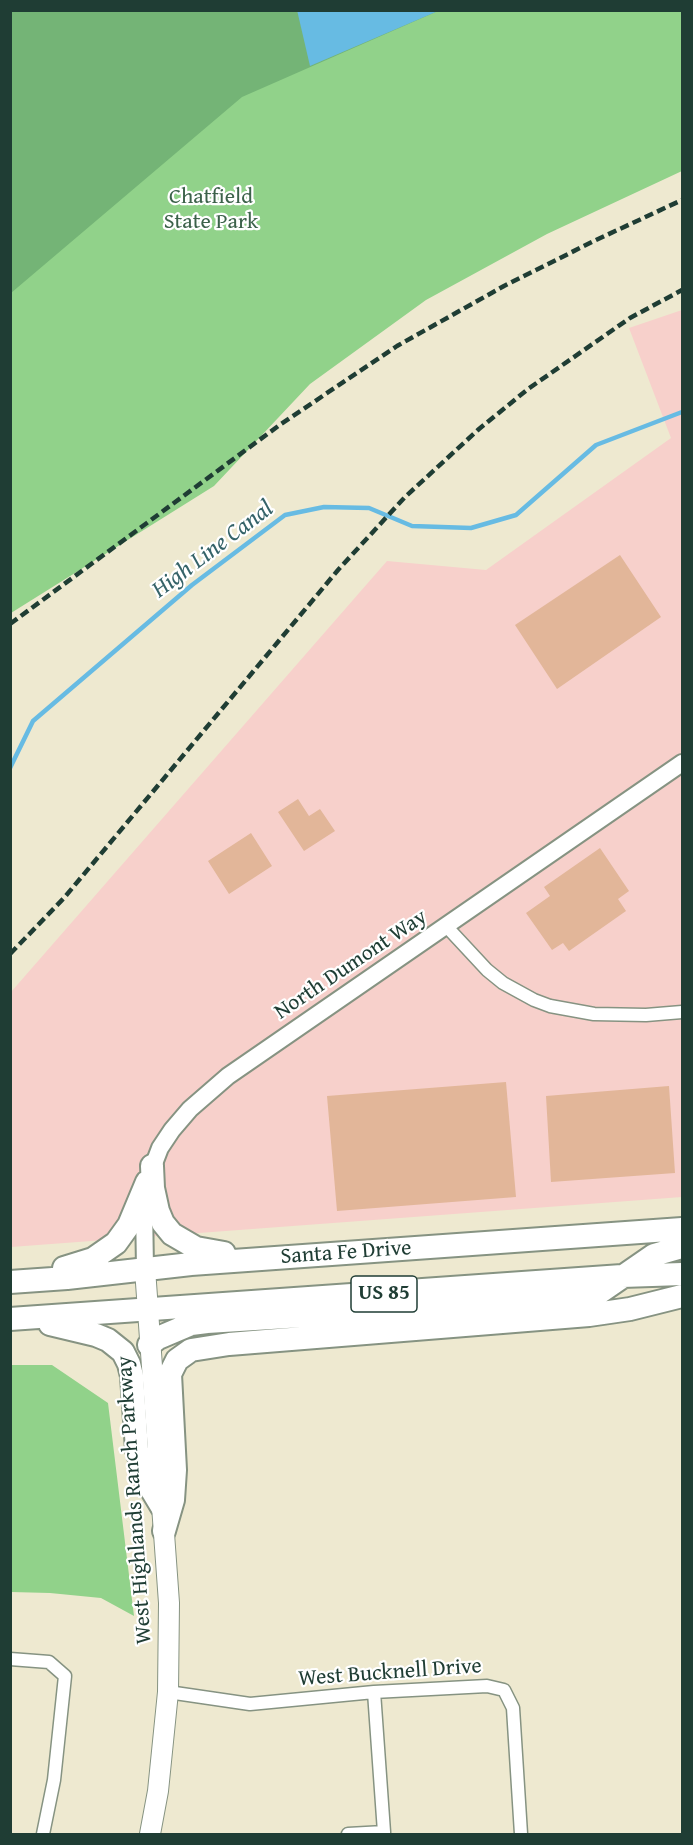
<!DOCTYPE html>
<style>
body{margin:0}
#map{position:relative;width:693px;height:1845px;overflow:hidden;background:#eee9d0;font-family:"Gentium Book Plus",serif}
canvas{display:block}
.frame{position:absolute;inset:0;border:12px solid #1f3d34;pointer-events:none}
</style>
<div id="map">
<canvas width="693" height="1845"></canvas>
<div class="frame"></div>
</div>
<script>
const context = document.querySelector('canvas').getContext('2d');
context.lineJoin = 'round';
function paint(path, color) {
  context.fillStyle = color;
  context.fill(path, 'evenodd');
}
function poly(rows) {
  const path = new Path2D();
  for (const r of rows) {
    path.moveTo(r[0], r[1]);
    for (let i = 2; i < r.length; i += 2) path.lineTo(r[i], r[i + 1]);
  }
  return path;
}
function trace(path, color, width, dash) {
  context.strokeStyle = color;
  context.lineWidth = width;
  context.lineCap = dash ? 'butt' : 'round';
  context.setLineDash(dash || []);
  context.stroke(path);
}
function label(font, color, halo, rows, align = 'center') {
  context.font = font + ' "Gentium Book Plus",serif';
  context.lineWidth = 4.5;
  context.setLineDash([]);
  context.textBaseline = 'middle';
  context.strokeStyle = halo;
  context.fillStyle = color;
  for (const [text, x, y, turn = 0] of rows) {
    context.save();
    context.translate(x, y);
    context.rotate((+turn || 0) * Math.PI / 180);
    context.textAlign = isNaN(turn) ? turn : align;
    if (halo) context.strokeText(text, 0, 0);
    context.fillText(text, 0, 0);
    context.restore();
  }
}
paint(poly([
 [682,310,682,1197,11,1247,11,992,387,561,486,570,671,438,629,328]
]), '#f7d0cb');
paint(poly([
 [11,11,682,11,682,171,547,234,426,300,310,384,214,486,11,613],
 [11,1365,52,1365,108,1403,134,1616,101,1598,50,1593,11,1592]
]), '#91d28a');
paint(poly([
 [11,11,438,11,242,97,11,293]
]), '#74b476');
paint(poly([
 [297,10,438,10,438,11,310,66]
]), '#67bbe3');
trace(poly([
 [10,768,33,721,192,585,285,515,324,507,369,508,412,526,471,528,516,515,596,445,682,412]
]), '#67bbe3', 4.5);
paint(poly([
 [620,555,661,617,557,689,515,625],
 [298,799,309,816,320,809,335,831,304,851,278,812],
 [251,833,272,866,229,894,208,861],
 [600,848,629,891,618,899,626,911,569,951,563,943,552,950,526,913,550,896,544,887],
 [506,1082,516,1197,337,1211,327,1096],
 [669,1086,675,1173,551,1182,546,1096]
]), '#e2b699');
const street = poly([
 [447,927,487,970,503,983,534,1000,550,1006,594,1014,646,1015,682,1012],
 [10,1659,49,1662,65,1676,54,1780,43,1834],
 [168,1692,250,1704,374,1692,487,1686,504,1690,513,1708,521,1834],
 [374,1692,384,1832],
 [348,1834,384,1832,384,1834]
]);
const secondary = poly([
 [145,1269,144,1205,147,1182,160,1148,172,1130,190,1109,228,1076,682,763]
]);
const primary = poly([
 [145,1269,169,1603,168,1692,158,1791,150,1834]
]);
const highway = poly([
 [152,1166,153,1188,158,1211,163,1223,172,1234,196,1248,224,1253],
 [64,1268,93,1259,116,1243,129,1225,147,1182],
 [10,1282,67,1278,191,1264,682,1229],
 [10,1319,622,1276,682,1274],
 [50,1324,96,1335,108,1340,123,1352,129,1364,132,1376,137,1450,147,1482,162,1507],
 [149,1345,158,1338,191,1324,207,1322,587,1298,596,1295,654,1255,682,1247],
 [164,1531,173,1500,175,1470,170,1374,177,1360,191,1350,229,1344,589,1315,630,1309,682,1296]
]);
trace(street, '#869382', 15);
trace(secondary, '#869382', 20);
trace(primary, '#869382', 22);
trace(highway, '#869382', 26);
trace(street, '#fff', 12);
trace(secondary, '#fff', 16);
trace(primary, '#fff', 20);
trace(highway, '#fff', 22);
trace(poly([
 [10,624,281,424,397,346,504,286,596,240,682,200],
 [10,954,64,898,338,570,405,497,479,429,528,389,630,318,682,290]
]), '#1f3d34', 4.5, [9, 4.5]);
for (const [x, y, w] of [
 [384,1294,66]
]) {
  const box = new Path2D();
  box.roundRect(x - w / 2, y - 18, w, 36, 4.5);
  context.fillStyle = '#fff';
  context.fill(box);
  trace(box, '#1f3d34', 1.5);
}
label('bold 21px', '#1f3d34', null, [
 ["US 85",384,1294]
]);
label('22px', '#3c624a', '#fff', [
 ["Chatfield",211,197],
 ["State Park",211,222]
]);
label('22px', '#1f3d34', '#fff', [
 ["North Dumont Way",351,965,-34],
 ["Santa Fe Drive",346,1253,-4],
 ["West Highlands Ranch Parkway",135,1500,-94],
 ["West Bucknell Drive",390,1673,-4]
]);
label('italic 24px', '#356369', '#fff', [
 ["High Line Canal",213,550,-37]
]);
</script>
